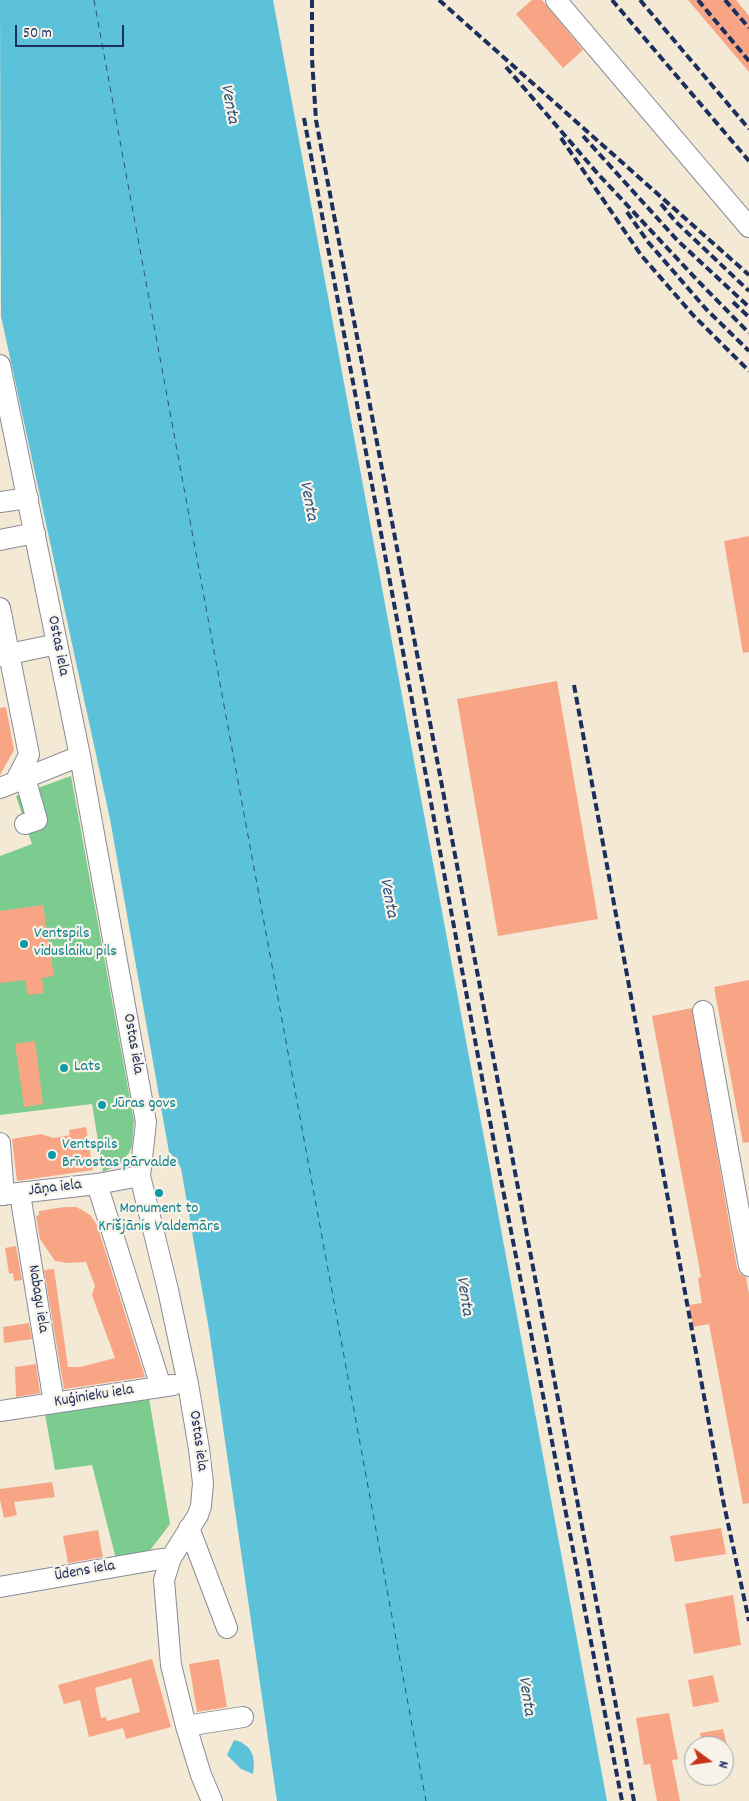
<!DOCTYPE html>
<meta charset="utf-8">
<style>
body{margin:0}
#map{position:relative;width:749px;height:1801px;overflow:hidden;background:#f4e9d4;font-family:Dekko,sans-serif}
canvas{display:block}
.north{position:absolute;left:684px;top:1736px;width:50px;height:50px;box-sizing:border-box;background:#f7f3e8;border:1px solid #9fa5b1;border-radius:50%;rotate:104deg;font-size:14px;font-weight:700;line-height:20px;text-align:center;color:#1b2f5e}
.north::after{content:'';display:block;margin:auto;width:18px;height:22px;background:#c8321e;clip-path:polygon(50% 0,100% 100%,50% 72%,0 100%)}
.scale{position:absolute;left:15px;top:25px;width:109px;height:22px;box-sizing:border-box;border:2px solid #1b2f5e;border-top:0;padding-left:6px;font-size:15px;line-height:18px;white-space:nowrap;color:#1b2f5e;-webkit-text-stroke:4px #f7f3e8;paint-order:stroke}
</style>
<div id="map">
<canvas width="749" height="1801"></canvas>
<div class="north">N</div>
<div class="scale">50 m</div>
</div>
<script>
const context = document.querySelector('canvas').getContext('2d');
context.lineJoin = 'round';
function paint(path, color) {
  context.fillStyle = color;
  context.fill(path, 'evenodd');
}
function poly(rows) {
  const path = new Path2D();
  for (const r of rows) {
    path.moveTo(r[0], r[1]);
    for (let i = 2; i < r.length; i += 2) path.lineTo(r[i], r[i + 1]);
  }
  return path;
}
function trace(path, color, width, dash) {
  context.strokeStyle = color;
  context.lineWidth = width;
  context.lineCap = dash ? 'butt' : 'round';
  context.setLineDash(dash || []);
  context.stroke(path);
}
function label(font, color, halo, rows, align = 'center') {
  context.font = font + ' Dekko,sans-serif';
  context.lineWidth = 4.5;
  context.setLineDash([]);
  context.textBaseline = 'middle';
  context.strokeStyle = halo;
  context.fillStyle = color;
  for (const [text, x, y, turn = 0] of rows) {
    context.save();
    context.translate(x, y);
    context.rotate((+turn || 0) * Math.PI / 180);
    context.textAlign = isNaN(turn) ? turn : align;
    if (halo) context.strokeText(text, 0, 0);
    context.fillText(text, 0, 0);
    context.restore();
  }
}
paint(poly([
 [71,776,134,1121,132,1147,129,1153,119,1165,103,1172,92,1104,0,1115,0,856,32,844,16,796],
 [149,1398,170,1524,145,1557,117,1563,92,1465,55,1470,45,1414]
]), '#7bcc8e');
paint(poly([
 [0,0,273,0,607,1801,277,1801,209,1330,181,1168,175,1158,169,1152,110,819,1,316],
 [234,1740,241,1742,249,1748,253,1756,254,1765,253,1774,241,1769,227,1755]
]), '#5bc2d9');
trace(poly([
 [94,0,426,1801]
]), '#2b547d', 1, [6, 5]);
paint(poly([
 [532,0,542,0,583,50,563,68,516,14],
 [688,0,736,0,749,16,749,72],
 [749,536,749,652,743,653,724,541],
 [557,681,598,919,498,936,457,699],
 [6,707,14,750,0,775,0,708],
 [43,905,54,976,42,978,44,993,28,995,25,980,0,983,0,911],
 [749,980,749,1142,743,1143,714,987],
 [692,1008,737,1268,740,1274,746,1277,749,1294,749,1503,743,1504,709,1324,693,1327,689,1305,702,1303,698,1278,701,1277,652,1016],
 [35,1041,43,1104,24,1107,15,1044],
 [86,1127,93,1170,17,1181,12,1139,41,1134,54,1138,70,1135,69,1130],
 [64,1207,76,1207,84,1211,91,1216,97,1225,145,1377,64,1389,44,1270,54,1269,68,1367,80,1367,115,1358,92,1295,95,1286,86,1262,68,1263,55,1261,40,1239,36,1216,39,1215,39,1211],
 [16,1246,22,1280,14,1281,13,1273,9,1274,5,1248],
 [29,1323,32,1339,4,1343,3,1327],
 [36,1364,40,1393,16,1397,15,1367],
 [52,1482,55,1497,14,1502,17,1515,4,1518,0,1500,0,1489],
 [721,1528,726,1554,675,1562,670,1536],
 [98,1530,103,1557,68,1563,63,1536],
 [733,1595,741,1645,694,1654,685,1604],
 [152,1659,171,1727,126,1739,123,1728,89,1737,80,1700,64,1704,58,1685],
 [131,1678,140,1712,107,1721,106,1717,101,1718,95,1688],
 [219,1659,227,1707,197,1712,189,1664],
 [713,1675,719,1702,693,1707,688,1680],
 [669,1713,678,1759,672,1760,680,1801,657,1801,650,1764,644,1765,636,1718],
 [723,1729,727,1746,702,1746,700,1733]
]), '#f8a586');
const minor = poly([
 [556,0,749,227],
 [0,365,80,756,146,1122,140,1176,168,1290,188,1384,199,1449,203,1483,201,1506,198,1515,171,1558,164,1580,171,1665,186,1726,201,1775,212,1801],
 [0,502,28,498],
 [0,540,35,533],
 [0,608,29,755,15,782],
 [0,656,57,644],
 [0,788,80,756],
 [25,824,37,820,25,778],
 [703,1011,749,1266],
 [0,1143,4,1195],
 [97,1184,161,1387],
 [20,1194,54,1403],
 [0,1195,97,1184,140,1176],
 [0,1411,173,1385],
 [189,1528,227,1628],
 [0,1587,155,1560,171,1558],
 [186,1726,243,1717]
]);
trace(minor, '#888c99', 22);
trace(minor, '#fff', 20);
trace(poly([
 [312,0,312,59,316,120,634,1801],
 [439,0,749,275],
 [612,0,749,161],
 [640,0,749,129],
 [698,0,749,61],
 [725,0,749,28],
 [506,67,598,174,699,282,749,333],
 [304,118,498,1164,622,1801],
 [583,136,678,241,749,307],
 [561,138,641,255,693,315,749,371],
 [661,204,676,222,749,291],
 [627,212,648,242,706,309,749,351],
 [733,302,749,317],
 [574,685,723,1500,749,1621]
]), '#1b2f5e', 4, [8, 4]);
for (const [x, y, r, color] of [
 [24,944,5,"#0f9aa8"],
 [64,1068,5,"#0f9aa8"],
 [102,1105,5,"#0f9aa8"],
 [52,1155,5,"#0f9aa8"],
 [159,1193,5,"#0f9aa8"]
]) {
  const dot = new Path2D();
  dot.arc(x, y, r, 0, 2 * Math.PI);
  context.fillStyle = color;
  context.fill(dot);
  trace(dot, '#f7f3e8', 2);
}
label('16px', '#1b2f5e', '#f7f3e8', [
 ["Ostas iela",57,646,79],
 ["Ostas iela",132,1044,80],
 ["Jāņa iela",55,1189,-7],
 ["Nabagu iela",37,1299,81],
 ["Kuģinieku iela",94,1397,-9],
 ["Ostas iela",197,1441,82],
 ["Ūdens iela",85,1572,-10]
]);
label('16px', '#0d838f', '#f7f3e8', [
 ["Ventspils",34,935],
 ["viduslaiku pils",34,953],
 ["Lats",74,1068],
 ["Jūras govs",112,1105],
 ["Ventspils",62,1146],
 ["Brīvostas pārvalde",62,1164],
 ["Monument to",159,1210,"center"],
 ["Krišjānis Valdemārs",159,1228,"center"]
], 'left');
label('italic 18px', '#2b547d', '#f7f3e8', [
 ["Venta",228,104,79],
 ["Venta",307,501,79],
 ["Venta",387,898,79],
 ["Venta",463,1296,81],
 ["Venta",525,1696,81]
]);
</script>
